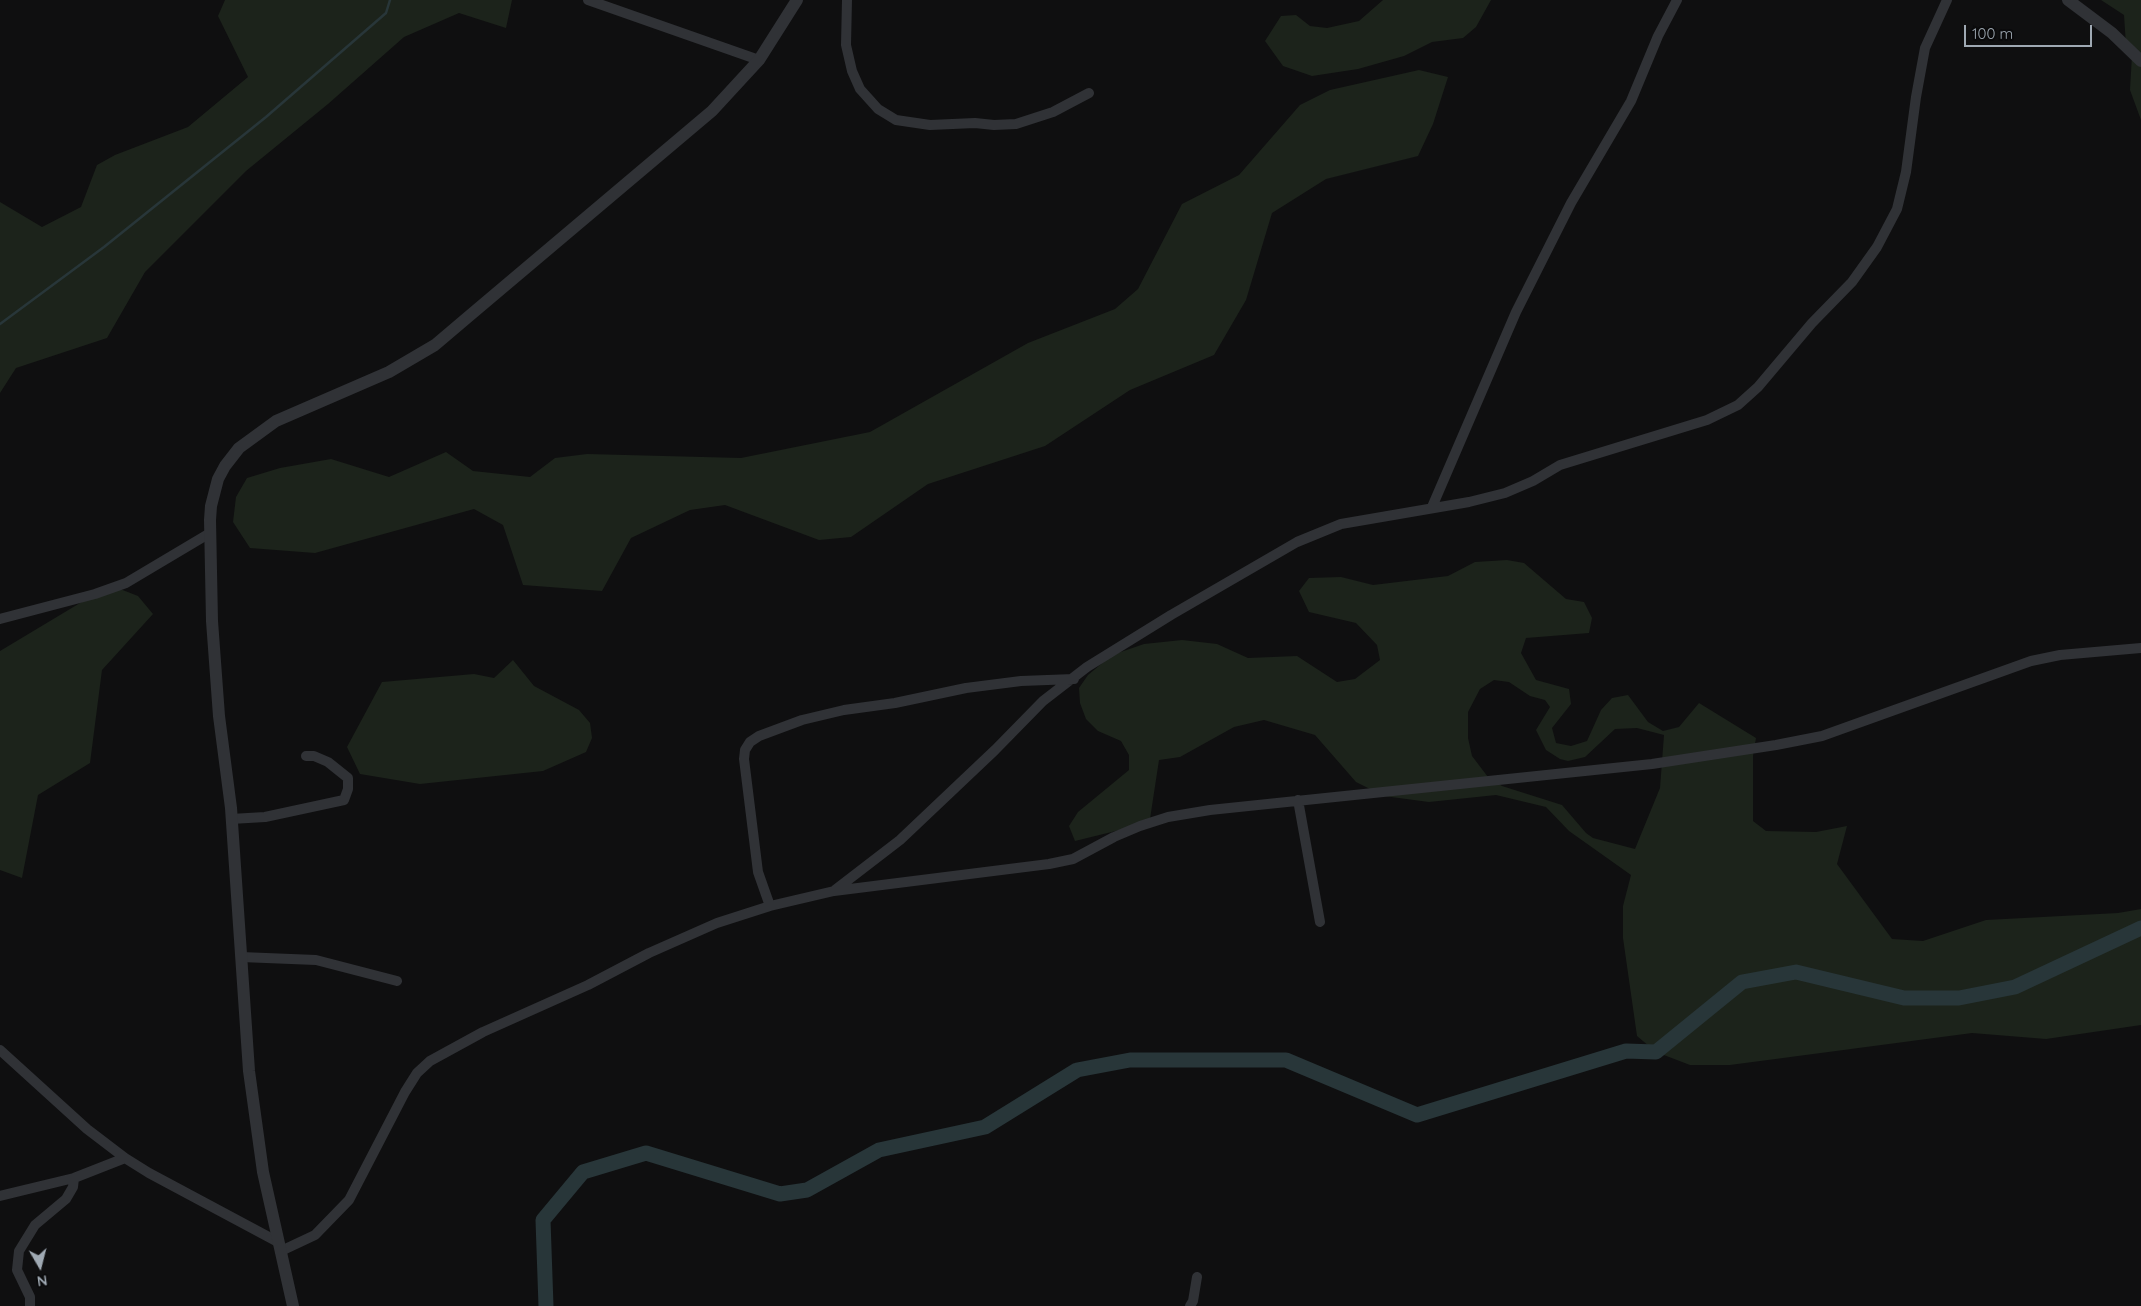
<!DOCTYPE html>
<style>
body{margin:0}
#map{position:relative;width:2141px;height:1306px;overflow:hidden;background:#0f0f10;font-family:Quicksand,sans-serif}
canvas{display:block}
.north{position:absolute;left:15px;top:1241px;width:50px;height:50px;-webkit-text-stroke:4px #0a0a0b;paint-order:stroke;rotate:172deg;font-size:14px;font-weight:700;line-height:20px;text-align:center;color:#9fa9b3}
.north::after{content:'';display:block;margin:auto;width:18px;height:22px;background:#9fa9b3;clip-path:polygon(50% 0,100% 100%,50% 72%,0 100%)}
.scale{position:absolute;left:1964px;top:25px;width:128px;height:22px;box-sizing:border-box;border:2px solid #9fa9b3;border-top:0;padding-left:6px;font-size:15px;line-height:18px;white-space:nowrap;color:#9fa9b3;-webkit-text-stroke:4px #0a0a0b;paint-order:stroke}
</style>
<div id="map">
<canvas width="2141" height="1306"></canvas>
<div class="north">N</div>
<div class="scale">100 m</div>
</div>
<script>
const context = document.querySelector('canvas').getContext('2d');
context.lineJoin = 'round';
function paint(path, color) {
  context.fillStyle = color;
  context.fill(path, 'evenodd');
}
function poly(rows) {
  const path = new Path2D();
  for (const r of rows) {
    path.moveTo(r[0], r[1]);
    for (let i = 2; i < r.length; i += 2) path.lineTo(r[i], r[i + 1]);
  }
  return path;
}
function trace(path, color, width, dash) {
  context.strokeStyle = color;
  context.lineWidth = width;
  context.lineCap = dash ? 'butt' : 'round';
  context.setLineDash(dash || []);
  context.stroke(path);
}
paint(poly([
 [225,0,512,0,506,28,459,13,404,37,328,104,246,171,145,272,107,338,16,368,0,393,0,202,42,227,81,207,97,165,115,155,188,127,248,77,218,16],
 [1383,0,1491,0,1476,27,1463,38,1432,42,1404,56,1358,69,1312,76,1283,66,1265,41,1281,16,1296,15,1310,26,1327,28,1359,21],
 [2101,0,2141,0,2141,120,2130,90,2132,55,2126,45,2124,15],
 [1419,70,1448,77,1433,124,1418,156,1326,179,1272,213,1246,300,1214,355,1130,390,1045,446,928,484,851,537,819,540,725,505,690,510,631,538,602,591,523,585,503,525,474,509,315,553,250,548,233,522,236,497,247,478,280,468,331,459,389,477,446,452,473,471,530,477,555,458,587,454,741,458,870,432,1028,343,1115,309,1138,289,1182,204,1239,175,1300,105,1330,90],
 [1507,560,1524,563,1566,599,1584,602,1592,618,1589,633,1526,638,1521,653,1536,680,1569,689,1571,704,1552,728,1556,743,1571,746,1587,741,1601,710,1612,698,1628,695,1648,722,1663,731,1679,727,1699,703,1756,738,1753,756,1753,821,1766,831,1816,832,1847,826,1837,864,1892,939,1923,941,1986,920,2118,913,2141,909,2141,1025,2046,1039,1972,1033,1730,1065,1690,1065,1656,1052,1637,1036,1623,938,1623,906,1631,875,1569,831,1546,807,1496,795,1429,802,1384,796,1356,782,1315,735,1264,720,1234,727,1180,757,1159,760,1150,819,1136,826,1075,841,1069,826,1078,812,1129,770,1129,755,1121,741,1098,731,1086,719,1080,703,1079,688,1088,675,1112,655,1144,644,1182,640,1217,644,1248,658,1297,656,1337,682,1355,679,1380,660,1377,645,1356,623,1309,612,1299,591,1309,578,1341,577,1373,585,1448,576,1475,562],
 [1494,680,1509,682,1530,696,1545,700,1550,707,1536,730,1546,750,1560,759,1568,761,1585,757,1615,729,1637,728,1664,735,1660,788,1635,849,1593,838,1586,833,1562,805,1502,786,1488,777,1472,756,1468,738,1468,712,1480,689],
 [115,587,138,596,153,614,102,670,90,763,38,795,22,878,0,870,0,651,95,594],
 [513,660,534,686,579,710,590,723,592,738,586,752,543,771,420,784,360,774,347,747,382,682,474,674,494,678]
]), '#1c231b');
trace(poly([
 [0,324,104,247,266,117,386,13,390,0]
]), '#283639', 2.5);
trace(poly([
 [546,1306,543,1220,583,1172,646,1153,780,1194,807,1190,879,1150,985,1127,1077,1070,1130,1060,1286,1060,1417,1115,1626,1051,1656,1052,1742,982,1796,972,1904,998,1959,998,2015,987,2141,928]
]), '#283639', 15);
trace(poly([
 [588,0,759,60],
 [847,0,846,45,852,71,860,89,878,109,896,120,930,125,975,123,994,125,1016,124,1053,112,1089,93],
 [1432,507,1516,312,1571,203,1631,101,1658,36,1677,0],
 [0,619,95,594,126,583,210,533],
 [1298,800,1320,922],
 [231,819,265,817,344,800,348,789,348,778,328,762,314,756,306,756],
 [835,890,900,840,995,750,1043,701,1087,667,1171,615,1297,542,1341,524,1469,502,1505,493,1533,481,1560,465,1707,420,1738,405,1758,387,1812,323,1852,282,1877,247,1897,209,1906,172,1916,97,1925,48,1947,0],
 [770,906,758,872,744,759,745,750,750,742,759,736,802,720,844,710,895,703,966,688,1021,681,1074,679],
 [241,957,316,960,397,981],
 [0,1050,87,1129,125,1158,149,1173,278,1242],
 [0,1196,74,1178,125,1158],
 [281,1251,315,1235,349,1200,405,1092,417,1073,430,1061,483,1032,588,985,649,953,717,923,770,906,834,891,1049,864,1073,859,1114,837,1140,826,1168,817,1210,810,1652,764,1776,745,1822,736,2031,661,2060,655,2141,648],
 [30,1306,30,1297,17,1270,19,1251,35,1225,66,1199,73,1187,74,1178],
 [1190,1306,1193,1301,1197,1277]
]), '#303236', 10);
trace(poly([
 [2068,0,2112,33,2141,61],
 [293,1306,263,1172,249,1071,231,808,219,716,212,621,210,520,211,506,218,479,225,466,239,448,276,421,389,372,435,345,468,317,712,111,759,60,797,0]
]), '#303236', 12);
</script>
